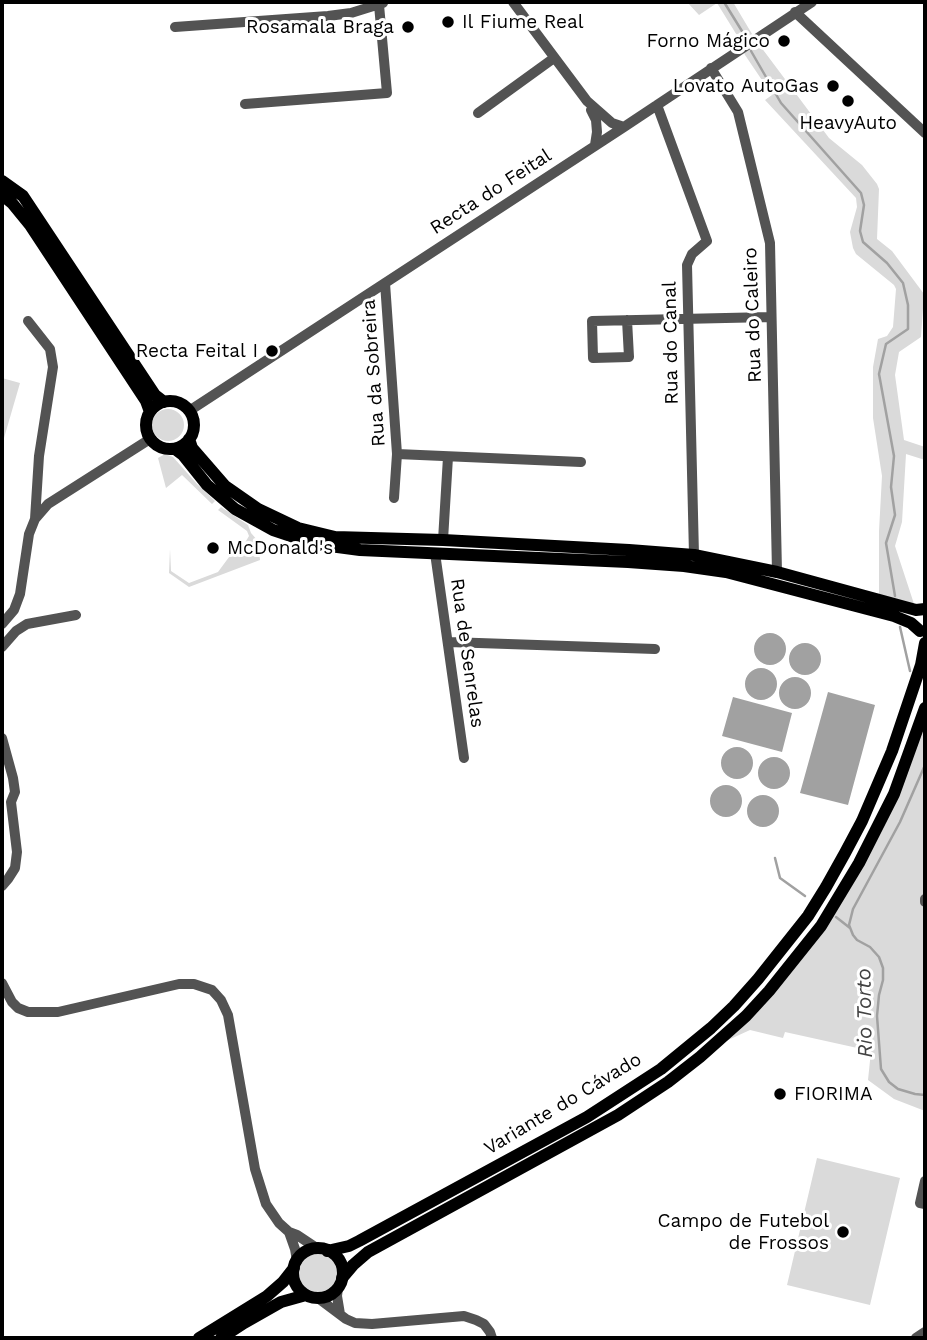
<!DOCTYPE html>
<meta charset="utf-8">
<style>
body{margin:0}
#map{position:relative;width:927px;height:1340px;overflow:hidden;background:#fff;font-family:"Work Sans",sans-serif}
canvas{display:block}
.frame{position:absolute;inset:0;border:4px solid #000;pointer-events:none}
</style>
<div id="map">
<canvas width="927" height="1340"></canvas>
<div class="frame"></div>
</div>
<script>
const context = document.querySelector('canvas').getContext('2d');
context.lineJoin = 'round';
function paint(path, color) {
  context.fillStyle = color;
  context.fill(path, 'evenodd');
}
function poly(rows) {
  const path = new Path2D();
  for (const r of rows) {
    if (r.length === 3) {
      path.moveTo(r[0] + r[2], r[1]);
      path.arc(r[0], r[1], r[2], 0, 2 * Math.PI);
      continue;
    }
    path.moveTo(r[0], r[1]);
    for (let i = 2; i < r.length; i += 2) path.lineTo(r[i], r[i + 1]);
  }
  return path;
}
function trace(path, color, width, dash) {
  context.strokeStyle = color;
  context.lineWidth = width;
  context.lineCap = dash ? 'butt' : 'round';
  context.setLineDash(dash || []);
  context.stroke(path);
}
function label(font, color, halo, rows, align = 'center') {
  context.font = font + ' "Work Sans",sans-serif';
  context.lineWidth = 6;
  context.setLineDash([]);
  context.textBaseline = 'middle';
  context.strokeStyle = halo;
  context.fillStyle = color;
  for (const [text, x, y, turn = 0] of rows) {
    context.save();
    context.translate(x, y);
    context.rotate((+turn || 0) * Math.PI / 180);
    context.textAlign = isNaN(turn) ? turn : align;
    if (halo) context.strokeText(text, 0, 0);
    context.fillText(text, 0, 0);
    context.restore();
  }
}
paint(poly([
 [687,2,733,2,755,39,829,138,862,165,877,184,879,189,877,239,892,251,924,294,921,337,899,352,895,375,904,440,925,447,925,460,906,454,902,522,895,546,916,610,879,600,879,531,882,476,873,418,873,367,878,339,887,336,893,327,896,289,894,285,856,254,853,248,850,232,857,207,856,198,765,100,772,95,745,55,738,37,717,3,699,15],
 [2,378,20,383,2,445],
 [168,425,16],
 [165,454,173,457,197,484,215,501,212,504,182,475,166,488,158,458],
 [221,507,248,525,251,533,258,541,260,560,189,587,169,573,170,549,171,571,189,583,218,572,232,553,240,551,249,536,247,531,218,510],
 [925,708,925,1111,894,1099,868,1080,871,1051,785,1032,783,1038,750,1030,726,1041,769,991,859,863],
 [817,1158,900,1178,870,1305,787,1285],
 [318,1273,20]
]), '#dadada');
paint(poly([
 [770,649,16],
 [805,659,16],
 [761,684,16],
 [795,693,16],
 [828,692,875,705,848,805,800,793],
 [733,697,792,713,782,752,722,736],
 [737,763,16],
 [774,773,16],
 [726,801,16],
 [763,811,16]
]), '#a1a1a1');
trace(poly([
 [724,2,745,36],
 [751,51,781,103,861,193,864,205,860,231,863,242,887,263,903,283,908,305,908,329,886,344,879,374,894,456,891,487,895,515,886,543,895,596],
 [900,627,910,671],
 [925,765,900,822,853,909,849,925,853,935,857,940,870,947,879,957,883,968,883,980,879,995,877,1016,881,1069,889,1082,898,1089,915,1094,925,1095],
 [775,858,780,878,805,896],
 [836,917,850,928]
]), '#a1a1a1', 2.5);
trace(poly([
 [513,2,587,101,612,123,624,127],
 [795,12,925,133],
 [175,27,328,16,351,13,383,3],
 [711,68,738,112,770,243,777,572],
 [245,104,387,93,379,5],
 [657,105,707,241,692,254,687,265,694,555],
 [591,110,596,120,597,132,595,145],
 [478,113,554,58],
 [385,283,397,454,581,462],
 [627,320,629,357,593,358,592,321,770,317],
 [28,321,50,349,53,367,39,456,35,519],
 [189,411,624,127,812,2],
 [394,498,397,454],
 [443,540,448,457],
 [435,553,464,758],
 [2,624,14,610,20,594,29,534,35,519,48,504,150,439],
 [449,642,655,649],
 [2,647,16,631,27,624,76,615],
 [2,738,13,778,15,792,11,802,17,852,15,868,8,879,2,886],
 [925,899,925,902],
 [2,983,12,1002,18,1008,28,1012,58,1012,179,984,194,984,212,990,221,1000,228,1015,255,1169,266,1204,279,1223,289,1232,297,1235,318,1249],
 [925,1181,920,1203,925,1204],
 [289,1232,295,1249,297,1261],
 [338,1288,337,1296,340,1314],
 [318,1298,346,1319,355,1323,372,1324,464,1316,476,1320,484,1324,490,1332,492,1338],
 [916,1338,925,1332]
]), '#535353', 10);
trace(poly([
 [2,181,23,196,155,395,164,402],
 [2,195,12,203,30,225,146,401,150,412],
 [170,425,24],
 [189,439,192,448,225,486,258,509,298,528,335,537,443,540,629,550,694,555,777,572,916,610,925,609],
 [175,449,183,455,207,485,235,509,273,530,315,544,360,550,628,562,684,566,726,572,894,616,911,623,920,631],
 [318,1273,25],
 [327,1251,349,1246,359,1241,587,1117,661,1069,711,1028,734,1006,758,979,808,916,826,887,845,853,862,821,892,751,921,665,925,643],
 [342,1278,353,1265,368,1252,618,1115,668,1082,700,1057,746,1016,769,991,821,926,859,863,894,794,925,708],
 [199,1338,267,1296,283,1282,294,1268],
 [221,1338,244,1323,281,1302,306,1295]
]), '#000', 12);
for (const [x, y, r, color] of [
 [448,22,7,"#000"],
 [408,27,7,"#000"],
 [784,41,7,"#000"],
 [833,86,7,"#000"],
 [848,101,7,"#000"],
 [272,351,7,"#000"],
 [213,548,7,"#000"],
 [780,1094,7,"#000"],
 [843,1232,7,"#000"]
]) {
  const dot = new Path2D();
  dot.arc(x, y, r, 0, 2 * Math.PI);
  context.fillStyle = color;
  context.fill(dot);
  trace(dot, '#fff', 2.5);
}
label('19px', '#000', '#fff', [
 ["Il Fiume Real",462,22,"left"],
 ["Rosamala Braga",394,27],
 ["Forno Mágico",770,41],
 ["Lovato AutoGas",819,86],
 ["HeavyAuto",848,123,"center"],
 ["Recta Feital I",258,351],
 ["McDonald's",227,548,"left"],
 ["FIORIMA",794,1094,"left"],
 ["Campo de Futebol",829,1221],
 ["de Frossos",829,1243]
], 'right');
label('19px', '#000', '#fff', [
 ["Recta do Feital",491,192,-33],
 ["Rua do Caleiro",753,315,-92],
 ["Rua do Canal",671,343,-91],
 ["Rua da Sobreira",374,373,-94],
 ["Rua de Senrelas",467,653,82],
 ["Variante do Cávado",563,1104,-31]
]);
label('italic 21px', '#424242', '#fff', [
 ["Rio Torto",865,1013,-91]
]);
</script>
